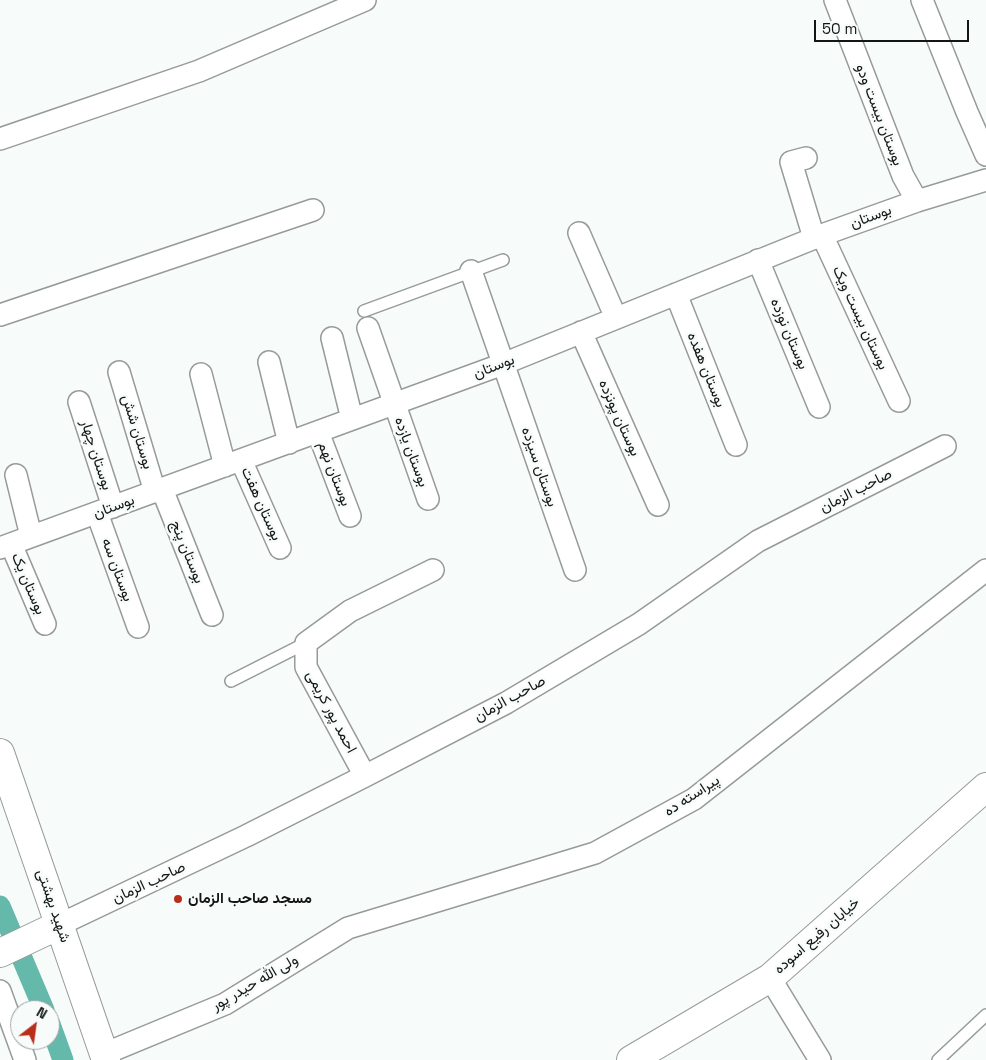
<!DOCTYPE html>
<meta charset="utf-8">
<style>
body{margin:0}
#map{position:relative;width:986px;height:1060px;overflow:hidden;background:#f7fcfb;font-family:"Space Grotesk",sans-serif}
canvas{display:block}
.north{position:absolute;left:10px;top:1000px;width:50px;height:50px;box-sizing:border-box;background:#f7fcfb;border:1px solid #9ca09f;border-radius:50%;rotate:30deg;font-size:14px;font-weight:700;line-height:20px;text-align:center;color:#141616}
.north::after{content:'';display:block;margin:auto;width:18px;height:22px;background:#ba2d1a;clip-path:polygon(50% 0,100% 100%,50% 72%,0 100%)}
.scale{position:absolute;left:814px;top:20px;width:155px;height:22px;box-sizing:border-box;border:2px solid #141616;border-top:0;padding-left:6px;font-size:15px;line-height:18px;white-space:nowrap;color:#141616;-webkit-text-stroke:4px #f7fcfb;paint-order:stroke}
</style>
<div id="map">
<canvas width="986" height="1060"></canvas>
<div class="north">N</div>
<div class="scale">50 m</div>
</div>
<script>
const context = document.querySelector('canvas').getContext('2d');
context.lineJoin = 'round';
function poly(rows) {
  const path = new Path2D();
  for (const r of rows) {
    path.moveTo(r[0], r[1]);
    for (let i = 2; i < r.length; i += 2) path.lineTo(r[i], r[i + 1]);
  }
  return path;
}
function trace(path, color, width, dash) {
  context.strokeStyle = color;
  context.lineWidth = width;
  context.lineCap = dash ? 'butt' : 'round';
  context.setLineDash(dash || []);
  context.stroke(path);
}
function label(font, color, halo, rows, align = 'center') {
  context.font = font + ' "Space Grotesk",Vazirmatn,sans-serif';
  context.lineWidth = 5;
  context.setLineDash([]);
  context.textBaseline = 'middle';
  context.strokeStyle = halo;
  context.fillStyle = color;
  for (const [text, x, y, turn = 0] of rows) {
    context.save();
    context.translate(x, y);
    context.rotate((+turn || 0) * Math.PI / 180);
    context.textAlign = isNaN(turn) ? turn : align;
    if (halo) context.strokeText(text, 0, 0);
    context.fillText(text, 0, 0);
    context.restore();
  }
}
trace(poly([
 [0,906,44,1010],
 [50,1024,63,1060]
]), '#64b9aa', 21);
const lane = poly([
 [364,311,503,260],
 [231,681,306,643],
 [938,1060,986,1015]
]);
const street = poly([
 [835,0,903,176,917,201],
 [922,0,967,112,986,155],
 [0,139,199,71,365,0],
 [806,158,791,162,814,238],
 [579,233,616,318],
 [822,235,899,401],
 [758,260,819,407],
 [471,271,575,570],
 [676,294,736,445],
 [0,315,313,210],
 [368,328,428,499],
 [581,332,658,505],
 [332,338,352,419],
 [269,362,289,443],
 [119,372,155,492],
 [201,374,225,466],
 [79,402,113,507],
 [318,432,350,516],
 [241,460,280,548],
 [16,475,31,536],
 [162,489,212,615],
 [97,513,138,627],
 [11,544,45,624],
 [0,548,503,364,822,235,917,201,986,180],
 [365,776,306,667,306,643,350,611,433,570],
 [59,925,246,836,365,776,506,703,639,624,758,541,945,446],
 [770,978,820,1060],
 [0,991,25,1060],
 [104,1054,225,1004,348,928,595,853,694,799,986,570]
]);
const secondary = poly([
 [0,753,106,1060],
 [0,953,59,925],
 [631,1060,770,978,986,787]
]);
trace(lane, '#969b9a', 14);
trace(street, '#969b9a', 24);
trace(secondary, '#969b9a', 30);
trace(lane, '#fff', 11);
trace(street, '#fff', 21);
trace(secondary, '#fff', 28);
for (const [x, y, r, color] of [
 [178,899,5,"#ba2d1a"]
]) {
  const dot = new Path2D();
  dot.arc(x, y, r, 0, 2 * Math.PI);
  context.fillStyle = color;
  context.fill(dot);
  trace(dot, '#f7fcfb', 2);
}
label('15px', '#141616', '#f7fcfb', [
 ["بوستان بیست ودو",879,115,69],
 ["بوستان",871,217,-20],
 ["بوستان بیست ویک",860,318,65],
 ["بوستان نوزده",789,334,67],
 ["بوستان",494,367,-21],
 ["بوستان هفده",706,370,68],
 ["بوستان پونزده",619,418,66],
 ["بوستان شش",137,432,73],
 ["بوستان یازده",411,452,70],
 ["بوستان چهار",96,455,72],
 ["بوستان سیزده",539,467,71],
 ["بوستان نهم",334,474,69],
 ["صاحب الزمان",856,491,-27],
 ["بوستان هفت",261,504,66],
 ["بوستان",114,507,-20],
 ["بوستان پنج",187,552,68],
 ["بوستان سه",117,570,70],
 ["بوستان یک",28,584,67],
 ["صاحب الزمان",510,699,-29],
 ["احمد پور کریمی",331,712,62],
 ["پیراسته ده",692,796,-33],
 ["صاحب الزمان",149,883,-25],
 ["شهید بهشتی",53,906,71],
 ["خیابان رفیع اسوده",817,936,-41],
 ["ولی الله حیدر پور",255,983,-30]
]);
label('bold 15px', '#141616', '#f7fcfb', [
 ["مسجد صاحب الزمان",188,899]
], 'left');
</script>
